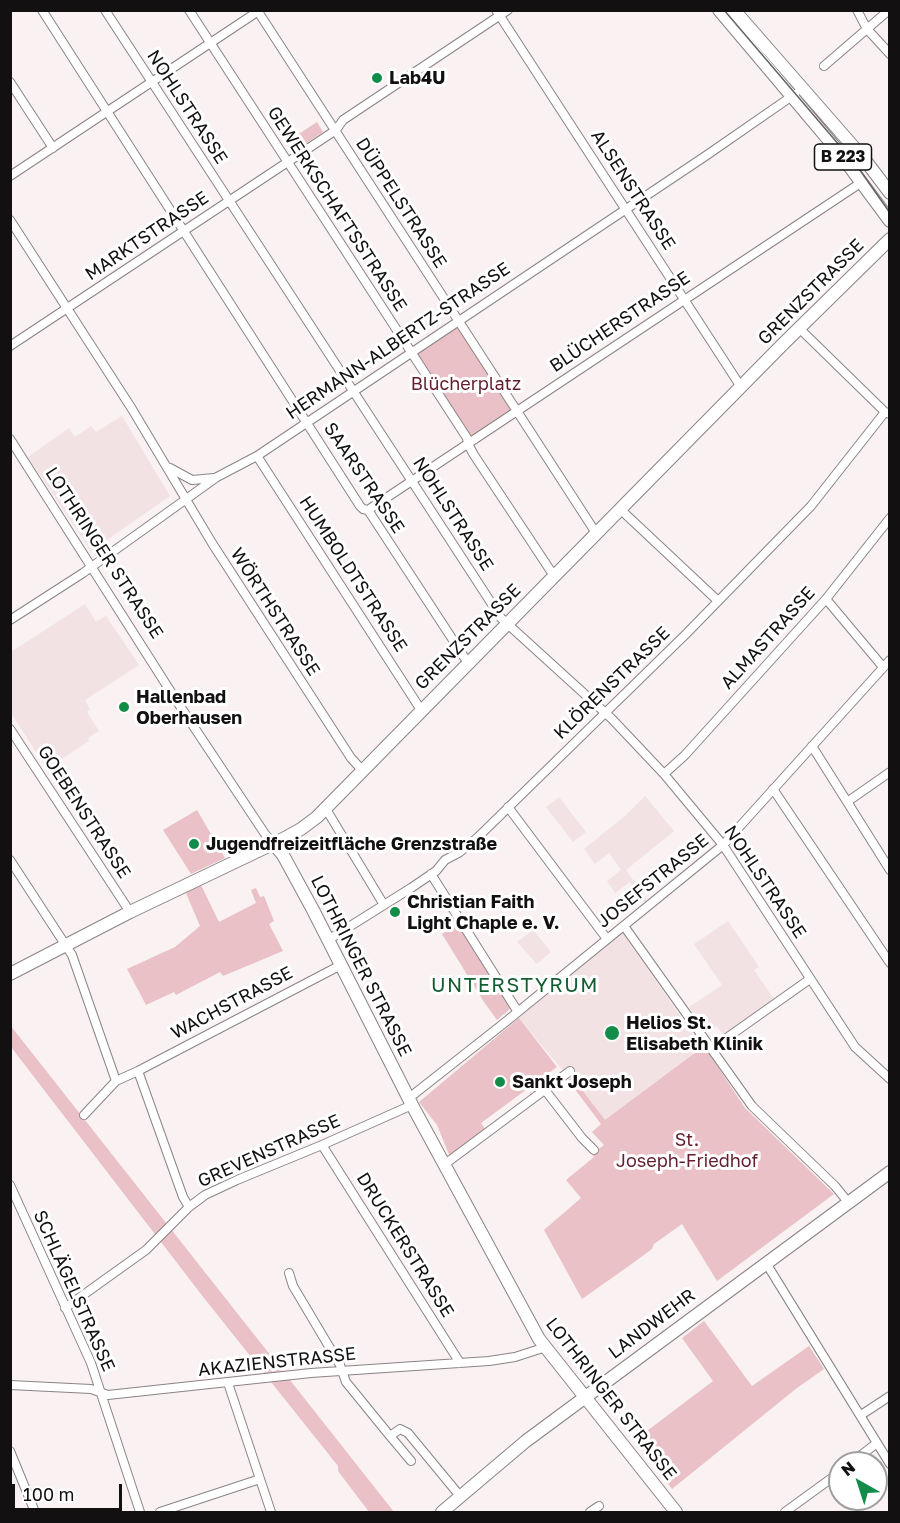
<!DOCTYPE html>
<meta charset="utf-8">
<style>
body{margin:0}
#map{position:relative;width:900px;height:1523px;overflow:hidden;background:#f9f1f2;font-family:"Golos Text",sans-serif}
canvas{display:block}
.frame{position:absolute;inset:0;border:12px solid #121010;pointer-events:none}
.north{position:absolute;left:828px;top:1451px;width:60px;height:60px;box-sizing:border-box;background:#fff;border:2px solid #a09f9f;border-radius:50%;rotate:321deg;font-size:16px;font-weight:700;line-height:24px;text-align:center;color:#121010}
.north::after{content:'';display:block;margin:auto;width:21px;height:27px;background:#128d49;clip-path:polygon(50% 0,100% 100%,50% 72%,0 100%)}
.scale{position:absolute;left:12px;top:1484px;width:110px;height:27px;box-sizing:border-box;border:3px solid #121010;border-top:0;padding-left:8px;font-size:18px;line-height:21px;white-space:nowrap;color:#121010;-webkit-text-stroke:4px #fff;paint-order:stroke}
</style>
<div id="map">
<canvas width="900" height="1523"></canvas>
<div class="frame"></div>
<div class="north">N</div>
<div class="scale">100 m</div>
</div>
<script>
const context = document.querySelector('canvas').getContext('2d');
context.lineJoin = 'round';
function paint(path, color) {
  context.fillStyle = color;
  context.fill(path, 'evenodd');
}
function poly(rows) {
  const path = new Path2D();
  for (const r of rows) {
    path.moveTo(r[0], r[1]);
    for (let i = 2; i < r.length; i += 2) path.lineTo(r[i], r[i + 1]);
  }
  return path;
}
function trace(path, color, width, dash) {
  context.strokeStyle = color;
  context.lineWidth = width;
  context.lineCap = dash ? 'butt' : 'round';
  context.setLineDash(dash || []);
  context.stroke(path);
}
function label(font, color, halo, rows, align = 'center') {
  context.font = font + ' "Golos Text",sans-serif';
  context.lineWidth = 6;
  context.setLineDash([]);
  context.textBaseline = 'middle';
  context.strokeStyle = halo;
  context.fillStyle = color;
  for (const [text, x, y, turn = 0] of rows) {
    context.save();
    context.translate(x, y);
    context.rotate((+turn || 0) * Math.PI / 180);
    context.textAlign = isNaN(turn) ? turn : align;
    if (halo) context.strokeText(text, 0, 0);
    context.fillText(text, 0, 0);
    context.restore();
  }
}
paint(poly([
 [122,416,170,496,91,551,28,457,69,428,75,437,91,426,96,432],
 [85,604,96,622,106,616,139,665,85,700,90,709,87,712,99,731,88,738,89,741,47,769,11,713,11,652],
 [645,796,674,831,626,870,650,904,647,906,630,882,615,893,607,881,621,870,609,853,595,864,584,849,626,815],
 [559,797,586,832,573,842,546,807],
 [728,921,759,967,754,970,774,999,723,1035,717,1026,707,1032,689,1007,722,985,694,944],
 [533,930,551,952,537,964,517,942],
 [622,932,702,1047,605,1121,519,1018]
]), '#f2e2e4');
paint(poly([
 [317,122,323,132,291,153,285,143],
 [458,320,516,411,468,444,411,352],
 [197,810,225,858,191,874,163,830],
 [198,879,219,922,256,903,251,890,256,888,260,897,264,896,274,921,269,924,283,951,223,976,220,972,176,995,174,992,146,1005,127,969,175,947,200,926,183,886],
 [459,924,511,1008,497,1020,484,1002,442,934],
 [519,1018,557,1067,481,1123,486,1130,450,1157,437,1125,419,1102],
 [10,1025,394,1512,369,1512,338,1471,338,1466,204,1298,11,1047],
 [704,1046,745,1108,834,1194,717,1281,682,1224,654,1244,652,1249,633,1263,582,1299,544,1230,581,1198,566,1180,594,1157,592,1154,604,1145,592,1132,601,1124,568,1080,572,1077,605,1120],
 [704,1321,752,1386,809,1346,824,1369,797,1388,672,1489,635,1440,713,1381,682,1338]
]), '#eac1c6');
const street = poly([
 [42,10,360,506,363,509,368,510,468,663],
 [105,10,501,618,612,719,664,774,723,845,855,1047,890,1079],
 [189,10,467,438,468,444,474,455,554,576],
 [257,10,596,533],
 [496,10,741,387],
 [857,10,867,29,890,54],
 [824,66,889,10],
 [10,82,53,148],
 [10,176,260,10],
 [10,220,132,409,212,543,351,758,362,770],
 [799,328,885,412,890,414],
 [10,346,336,130,343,120,508,10],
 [10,439,176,700,265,834,273,843],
 [257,456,421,710],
 [170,468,192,480,214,478],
 [620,509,717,600],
 [368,510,862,182],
 [826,599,883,667],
 [10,620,83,573,217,477,257,456,707,155,795,94],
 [10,729,130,912],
 [812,746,890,870],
 [664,774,685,755,826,599,890,518],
 [773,789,890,963],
 [847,802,890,772],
 [508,807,607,939],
 [326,809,384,905],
 [10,860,72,955,116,1081,138,1071,183,1197,189,1207],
 [431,874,518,1012],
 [624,926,752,1106,835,1186,848,1202],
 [328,940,411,888,436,871,445,860,460,852,477,838,686,634,811,506,885,412],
 [711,1049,810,979],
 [138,1071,341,965],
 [545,1090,582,1138,594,1150],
 [409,1098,503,1024,723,845,890,660],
 [84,1115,116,1081],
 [322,1145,460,1363],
 [445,1164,570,1071],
 [10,1185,91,1363,140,1512],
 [766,1263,890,1464],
 [289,1273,293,1286,340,1365,346,1382,390,1436,400,1429,408,1433,460,1496],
 [65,1308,146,1250,189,1207,205,1195,237,1180,322,1145,412,1105],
 [228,1383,271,1512],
 [10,1385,91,1389,108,1395,311,1373,489,1361,515,1357,546,1347],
 [861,1415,890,1396],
 [390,1436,411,1461],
 [10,1451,35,1512],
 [851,1463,877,1443],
 [160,1512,260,1479],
 [590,1512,599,1506],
 [785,1512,840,1472]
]);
const secondary = poly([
 [273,843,283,855,313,910,412,1105,539,1339,676,1512],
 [10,974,130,912,285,838,301,829,317,817,782,345,890,239],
 [442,1512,526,1441,890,1172]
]);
const primary = poly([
 [719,10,838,151,890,221],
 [734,10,865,160,890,193]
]);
trace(street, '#8a8484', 10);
trace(secondary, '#8a8484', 14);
trace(primary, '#8a8484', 14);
trace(street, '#fff', 8);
trace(secondary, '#fff', 12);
trace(primary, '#fff', 12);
trace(poly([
 [724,10,857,166,890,213]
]), '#686364', 1.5);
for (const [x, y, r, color] of [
 [377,78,6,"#128d49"],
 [124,707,6,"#128d49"],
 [194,844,6,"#128d49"],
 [395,912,6,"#128d49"],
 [612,1033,8,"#128d49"],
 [500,1082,6,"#128d49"]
]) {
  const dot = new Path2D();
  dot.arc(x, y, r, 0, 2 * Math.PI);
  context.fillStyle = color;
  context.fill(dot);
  trace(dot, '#fff', 2);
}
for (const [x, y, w] of [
 [843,157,57]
]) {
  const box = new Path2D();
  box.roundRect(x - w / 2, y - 13, w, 26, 4.5);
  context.fillStyle = '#fff';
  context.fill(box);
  trace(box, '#121010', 1.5);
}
label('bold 16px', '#121010', null, [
 ["B 223",843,157]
]);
label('bold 18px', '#121010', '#fff', [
 ["Lab4U",389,78],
 ["Hallenbad",136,697],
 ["Oberhausen",136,718],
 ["Jugendfreizeitfläche Grenzstraße",206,844],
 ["Christian Faith",407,902],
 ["Light Chaple e. V.",407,923],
 ["Helios St.",626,1023],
 ["Elisabeth Klinik",626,1044],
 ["Sankt Joseph",512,1082]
], 'left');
label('18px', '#121010', '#fff', [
 ["NOHLSTRASSE",187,107,57],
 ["ALSENSTRASSE",633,190,57],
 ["DÜPPELSTRASSE",401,203,57],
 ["GEWERKSCHAFTSSTRASSE",337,209,57],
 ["MARKTSTRASSE",147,236,-34],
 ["GRENZSTRASSE",811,292,-45],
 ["BLÜCHERSTRASSE",620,322,-34],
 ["HERMANN-ALBERTZ-STRASSE",398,341,-34],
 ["SAARSTRASSE",364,478,56],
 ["NOHLSTRASSE",453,514,57],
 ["LOTHRINGER STRASSE",104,553,57],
 ["HUMBOLDTSTRASSE",353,574,57],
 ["WÖRTHSTRASSE",275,612,57],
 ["GRENZSTRASSE",468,637,-45],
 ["ALMASTRASSE",768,638,-48],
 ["KLÖRENSTRASSE",612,683,-44],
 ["GOEBENSTRASSE",84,812,57],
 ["JOSEFSTRASSE",653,881,-39],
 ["NOHLSTRASSE",765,882,56],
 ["LOTHRINGER STRASSE",361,966,63],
 ["WACHSTRASSE",232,1003,-28],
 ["GREVENSTRASSE",269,1151,-24],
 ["DRUCKERSTRASSE",405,1245,58],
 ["SCHLÄGELSTRASSE",74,1291,66],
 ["LANDWEHR",652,1324,-37],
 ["AKAZIENSTRASSE",277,1362,-6],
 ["LOTHRINGER STRASSE",611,1399,52]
]);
label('18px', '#631d2d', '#fff', [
 ["Blücherplatz",466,384],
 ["St.",687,1140],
 ["Joseph-Friedhof",687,1161]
]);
context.letterSpacing = '1.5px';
label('20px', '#135c30', '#fff', [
 ["UNTERSTYRUM",515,986]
]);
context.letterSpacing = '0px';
</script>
